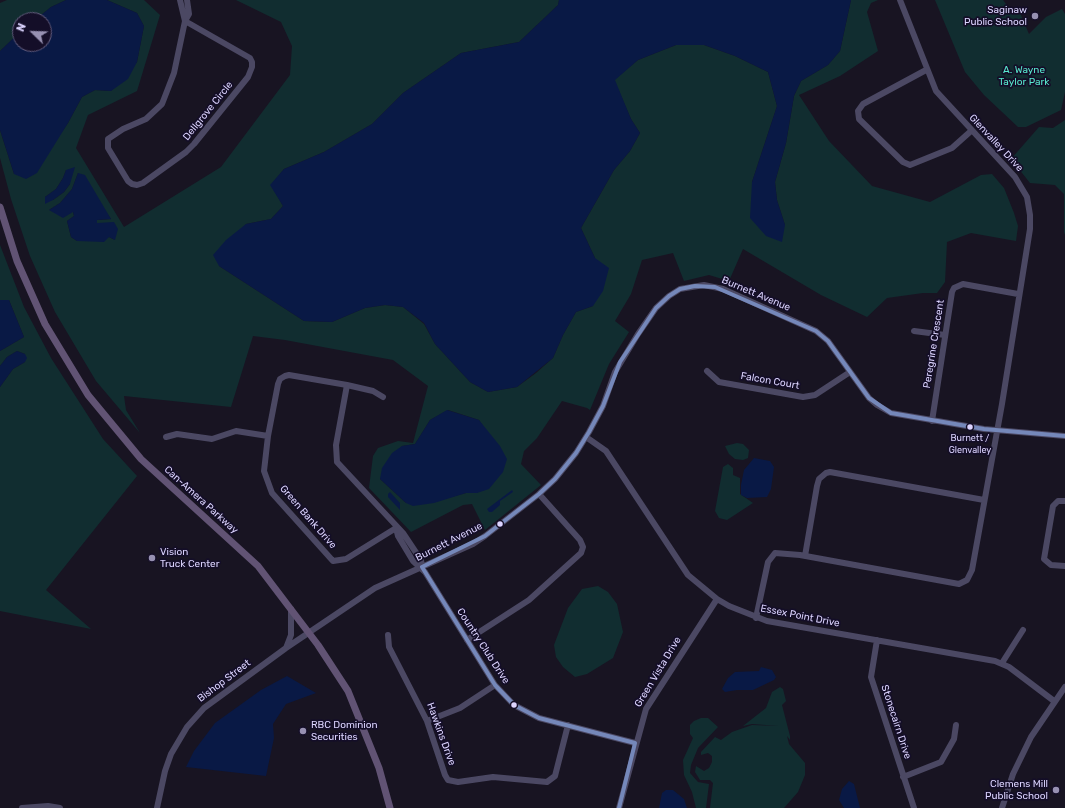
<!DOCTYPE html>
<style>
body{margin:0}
#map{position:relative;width:1065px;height:808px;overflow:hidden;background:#181422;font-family:Rubik,sans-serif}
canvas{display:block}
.north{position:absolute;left:12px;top:12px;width:40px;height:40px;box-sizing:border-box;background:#140e28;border:1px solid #645d7e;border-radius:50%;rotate:293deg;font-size:11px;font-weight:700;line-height:16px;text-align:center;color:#dcd4ff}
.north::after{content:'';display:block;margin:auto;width:14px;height:18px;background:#9791b2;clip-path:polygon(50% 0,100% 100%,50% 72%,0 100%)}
</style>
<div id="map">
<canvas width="1065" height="808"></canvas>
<div class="north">N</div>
</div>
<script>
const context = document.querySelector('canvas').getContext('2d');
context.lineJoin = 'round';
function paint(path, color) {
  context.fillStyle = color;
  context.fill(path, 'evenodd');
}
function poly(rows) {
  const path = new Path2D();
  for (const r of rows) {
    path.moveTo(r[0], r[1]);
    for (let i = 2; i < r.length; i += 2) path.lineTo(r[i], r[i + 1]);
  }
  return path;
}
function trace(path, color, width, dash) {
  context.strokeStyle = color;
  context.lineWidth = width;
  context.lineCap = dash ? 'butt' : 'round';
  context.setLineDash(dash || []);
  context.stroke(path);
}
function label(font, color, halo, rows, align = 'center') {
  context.font = font + ' Rubik,sans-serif';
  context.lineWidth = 3.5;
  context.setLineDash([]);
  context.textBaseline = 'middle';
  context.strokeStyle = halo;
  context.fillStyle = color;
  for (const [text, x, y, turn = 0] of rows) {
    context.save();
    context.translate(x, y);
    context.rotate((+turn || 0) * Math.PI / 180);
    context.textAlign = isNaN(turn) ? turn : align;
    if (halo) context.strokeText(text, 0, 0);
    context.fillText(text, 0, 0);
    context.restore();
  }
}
paint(poly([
 [7,0,66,0,51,7,35,20,20,20,20,32,0,51,0,3],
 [107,0,144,0,160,15,137,91,88,115,76,148,124,227,221,167,290,75,292,46,281,22,236,0,559,0,558,5,519,42,461,53,403,93,372,124,324,152,284,169,271,185,283,206,271,219,246,224,219,266,304,321,332,322,365,308,385,305,403,307,424,324,435,344,470,382,488,392,517,387,536,373,553,358,563,335,576,312,593,306,595,258,581,228,614,170,630,151,640,133,631,119,614,80,638,60,676,45,704,45,735,56,768,72,777,106,752,182,785,225,777,200,775,182,786,143,794,96,801,81,828,65,840,51,851,0,878,0,871,3,867,12,878,51,840,76,799,95,829,141,872,186,930,202,981,175,992,174,1004,188,1014,213,1018,226,1016,241,971,233,947,242,945,282,937,293,923,293,887,298,867,317,821,295,743,249,729,281,709,275,684,281,673,253,642,260,631,294,615,321,629,332,609,364,590,410,587,408,562,401,537,438,524,451,521,464,541,485,485,530,472,504,463,505,411,532,369,488,373,456,378,448,398,441,413,443,428,386,393,360,285,340,253,336,231,407,124,396,126,410,140,433,96,381,55,312,30,256,11,199,0,158,0,130,14,174,54,143,68,123,82,97,95,90,111,91,137,62,144,26,137,13],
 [66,170,70,184,64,192,53,200,45,197,56,189,63,178],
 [78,173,111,219,97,220,97,223,115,240,109,237,77,241,71,237,67,221,74,216,73,212,49,210,60,203,72,189],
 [448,410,479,420,487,432,477,493,466,493,451,497,406,503,380,479,402,446,415,444,430,420],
 [935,0,1003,0,1009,8,1018,8,1029,34,1046,17,1062,9,1065,14,1065,92,1061,110,1026,127,1018,127,984,95,965,72],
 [1065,120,1065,232,1064,235,1064,194,1055,185,1030,183,1011,159,1039,127,1053,128],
 [0,245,24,307,51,358,103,439,137,476,46,590,91,629,0,611,0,387,13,369,25,362,25,354,17,351,7,357,0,366,0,351,24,337,9,300,0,300],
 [737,443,743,444,749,450,748,458,743,460,735,459,729,454,725,446],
 [728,464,733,468,733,475,740,478,740,494,753,503,727,520,719,518,715,511,723,467],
 [598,586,608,592,617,604,623,632,613,658,587,674,575,677,563,667,556,657,554,645,568,608,582,589],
 [780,687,783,689,786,701,782,705,790,736,790,740,787,736,789,744,805,763,805,775,798,792,784,808,710,808,713,783,710,780,700,780,695,772,696,766,704,771,709,768,712,762,712,756,708,753,701,755,701,752,715,737,721,740,732,732,752,725,779,726,752,724,743,726,766,708,772,692],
 [701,718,708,718,718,727,698,748,691,765,690,773,698,782,709,784,706,808,696,808,692,792,684,775,683,760,693,738,690,734,690,725,694,721]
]), '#112d30');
paint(poly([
 [66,0,107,0,137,13,144,26,137,62,128,79,111,91,95,90,82,97,68,123,37,173,26,179,14,174,0,130,0,51,20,32,20,44,44,44,44,20,35,20,51,7],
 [559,0,851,0,840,51,828,65,801,81,794,96,786,143,775,182,777,200,785,225,782,242,766,236,750,218,752,182,777,106,768,72,735,56,704,45,676,45,638,60,615,80,631,119,640,133,630,151,614,170,581,228,595,258,609,268,603,291,593,306,576,312,563,335,553,358,517,387,488,392,470,382,435,344,424,323,403,307,385,305,365,308,332,322,304,321,219,266,213,255,226,240,246,224,271,219,283,206,270,185,284,169,324,152,372,124,403,93,461,53,519,42,558,5],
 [75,167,70,184,64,192,53,200,45,204,45,197,56,189,63,178,66,170],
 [78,173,85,175,111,219,97,220,97,223,114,222,118,229,115,240,109,237,104,242,77,241,71,237,67,221,74,216,73,212,63,218,49,210,60,203,72,189],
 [0,300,9,300,24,337,0,351],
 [17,351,25,354,27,358,25,362,13,369,0,387,0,366,7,357],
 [447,410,479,420,500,446,507,459,503,472,489,489,477,493,466,493,434,503,413,506,406,503,380,479,382,468,392,453,402,446,415,444,430,420],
 [754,458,770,461,774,467,771,489,767,497,747,498,741,495,741,485,744,470],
 [512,490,513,492,500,501,500,505,492,512,489,512,487,509],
 [390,492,400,503,400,510,388,497,388,494],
 [761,667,772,670,776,677,774,680,753,690,737,690,725,692,722,689,728,678,735,672,759,671],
 [287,676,316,693,286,704,273,724,274,738,266,776,186,767,194,751,215,723,261,690],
 [849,781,854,784,860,808,844,808,839,800,842,789],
 [666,790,673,790,684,799,687,808,659,808,662,793]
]), '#091945');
trace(poly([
 [180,0,185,21],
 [185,21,250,58,252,62,252,67,248,77,194,144,186,152,143,183,137,185,132,184,128,181,108,148,108,139,123,129,146,119,162,104,174,73,185,21,189,14,187,0],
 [926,70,863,104,858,111,859,119,903,162,910,165,952,148,971,131],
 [914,331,945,335],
 [707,371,719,382,803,397,815,395,850,372],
 [347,385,336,445,337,462,403,533,421,560,422,567],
 [383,397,373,391,347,385,289,375,285,376,280,379,278,384,268,436,264,471,272,493,333,561,346,559,396,528],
 [932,421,952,292,954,288,963,284,1018,294],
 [166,437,177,434,212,439,236,431,268,436],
 [586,437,606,451,688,575,717,599,729,606,767,621,995,661,1009,667,1054,701],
 [1065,501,1058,501,1053,506,1044,559,1051,565,1065,566],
 [396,528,398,536,413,561,425,572,495,685,514,705,539,718,635,743],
 [805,556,817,486,819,479,826,473,830,472,984,500],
 [756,618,768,562,775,553,800,555,959,584,967,580,972,570,1002,404,1030,229,1030,215,1027,197,1015,177,936,91,900,0],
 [388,635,389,647,427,721,445,775,448,780,458,782,493,777,547,782,555,776,568,725],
 [467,640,529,600,581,553,583,547,580,540,539,494],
 [877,640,871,677,914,808],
 [286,648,291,635,291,609],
 [1002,663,1023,630],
 [427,721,460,708,495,685],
 [903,777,941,762,954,739,956,725],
 [22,808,48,806,60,808],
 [157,808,165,771,171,754,187,727,204,708,286,648,375,588,473,544,485,536,539,494,555,479,576,453,589,432,603,406,615,372,638,334,656,308,669,296,680,289,704,285,723,289,816,331,828,341,869,398,877,405,891,413,984,429,1065,436],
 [619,808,646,709,717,599],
 [1002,808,1013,774,1031,737,1065,687]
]), '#4b4863', 6);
trace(poly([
 [0,207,17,261,45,324,88,395,141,459,258,566,318,645,348,691,379,768,390,808]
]), '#615374', 7);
trace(poly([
 [619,808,635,743,539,718,514,705,495,685,422,567,485,536,539,494,555,479,576,453,589,432,603,406,620,362,656,308,669,296,680,289,695,286,715,287,816,331,828,341,869,398,891,413,984,429,1065,436]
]), '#7588ba', 4);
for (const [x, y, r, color] of [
 [1035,16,4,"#9791b2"],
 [970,427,3.5,"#dcd4ff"],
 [500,524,3.5,"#dcd4ff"],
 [152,558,4,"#9791b2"],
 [514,705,3.5,"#dcd4ff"],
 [303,731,4,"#9791b2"],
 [1056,790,4,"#9791b2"]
]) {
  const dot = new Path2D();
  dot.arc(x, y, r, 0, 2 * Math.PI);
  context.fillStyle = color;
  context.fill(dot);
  trace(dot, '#140e28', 1.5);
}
label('9px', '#dcd4ff', '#140e28', [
 ["Burnett /",970,438],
 ["Glenvalley",970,450]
]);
label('10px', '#dcd4ff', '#140e28', [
 ["Saginaw",1027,10],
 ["Public School",1027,22],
 ["Vision",160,552,"left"],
 ["Truck Center",160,564,"left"],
 ["RBC Dominion",311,725,"left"],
 ["Securities",311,737,"left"],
 ["Clemens Mill",1048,784],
 ["Public School",1048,796]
], 'right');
label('10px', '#58e8ce', '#140e28', [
 ["A. Wayne",1024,70],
 ["Taylor Park",1024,82]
]);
label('10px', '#dcd4ff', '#140e28', [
 ["Dellgrove Circle",208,111,-51],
 ["Glenvalley Drive",996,143,47],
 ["Burnett Avenue",756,294,23],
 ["Peregrine Crescent",934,344,-81],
 ["Falcon Court",770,381,10],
 ["Can-Amera Parkway",201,500,42],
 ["Green Bank Drive",308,517,49],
 ["Burnett Avenue",449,542,-27],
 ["Essex Point Drive",800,616,11],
 ["Country Club Drive",483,646,57],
 ["Green Vista Drive",658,672,-59],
 ["Bishop Street",224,681,-37],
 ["Stonecairn Drive",896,722,72],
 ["Hawkins Drive",441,734,70]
]);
</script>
